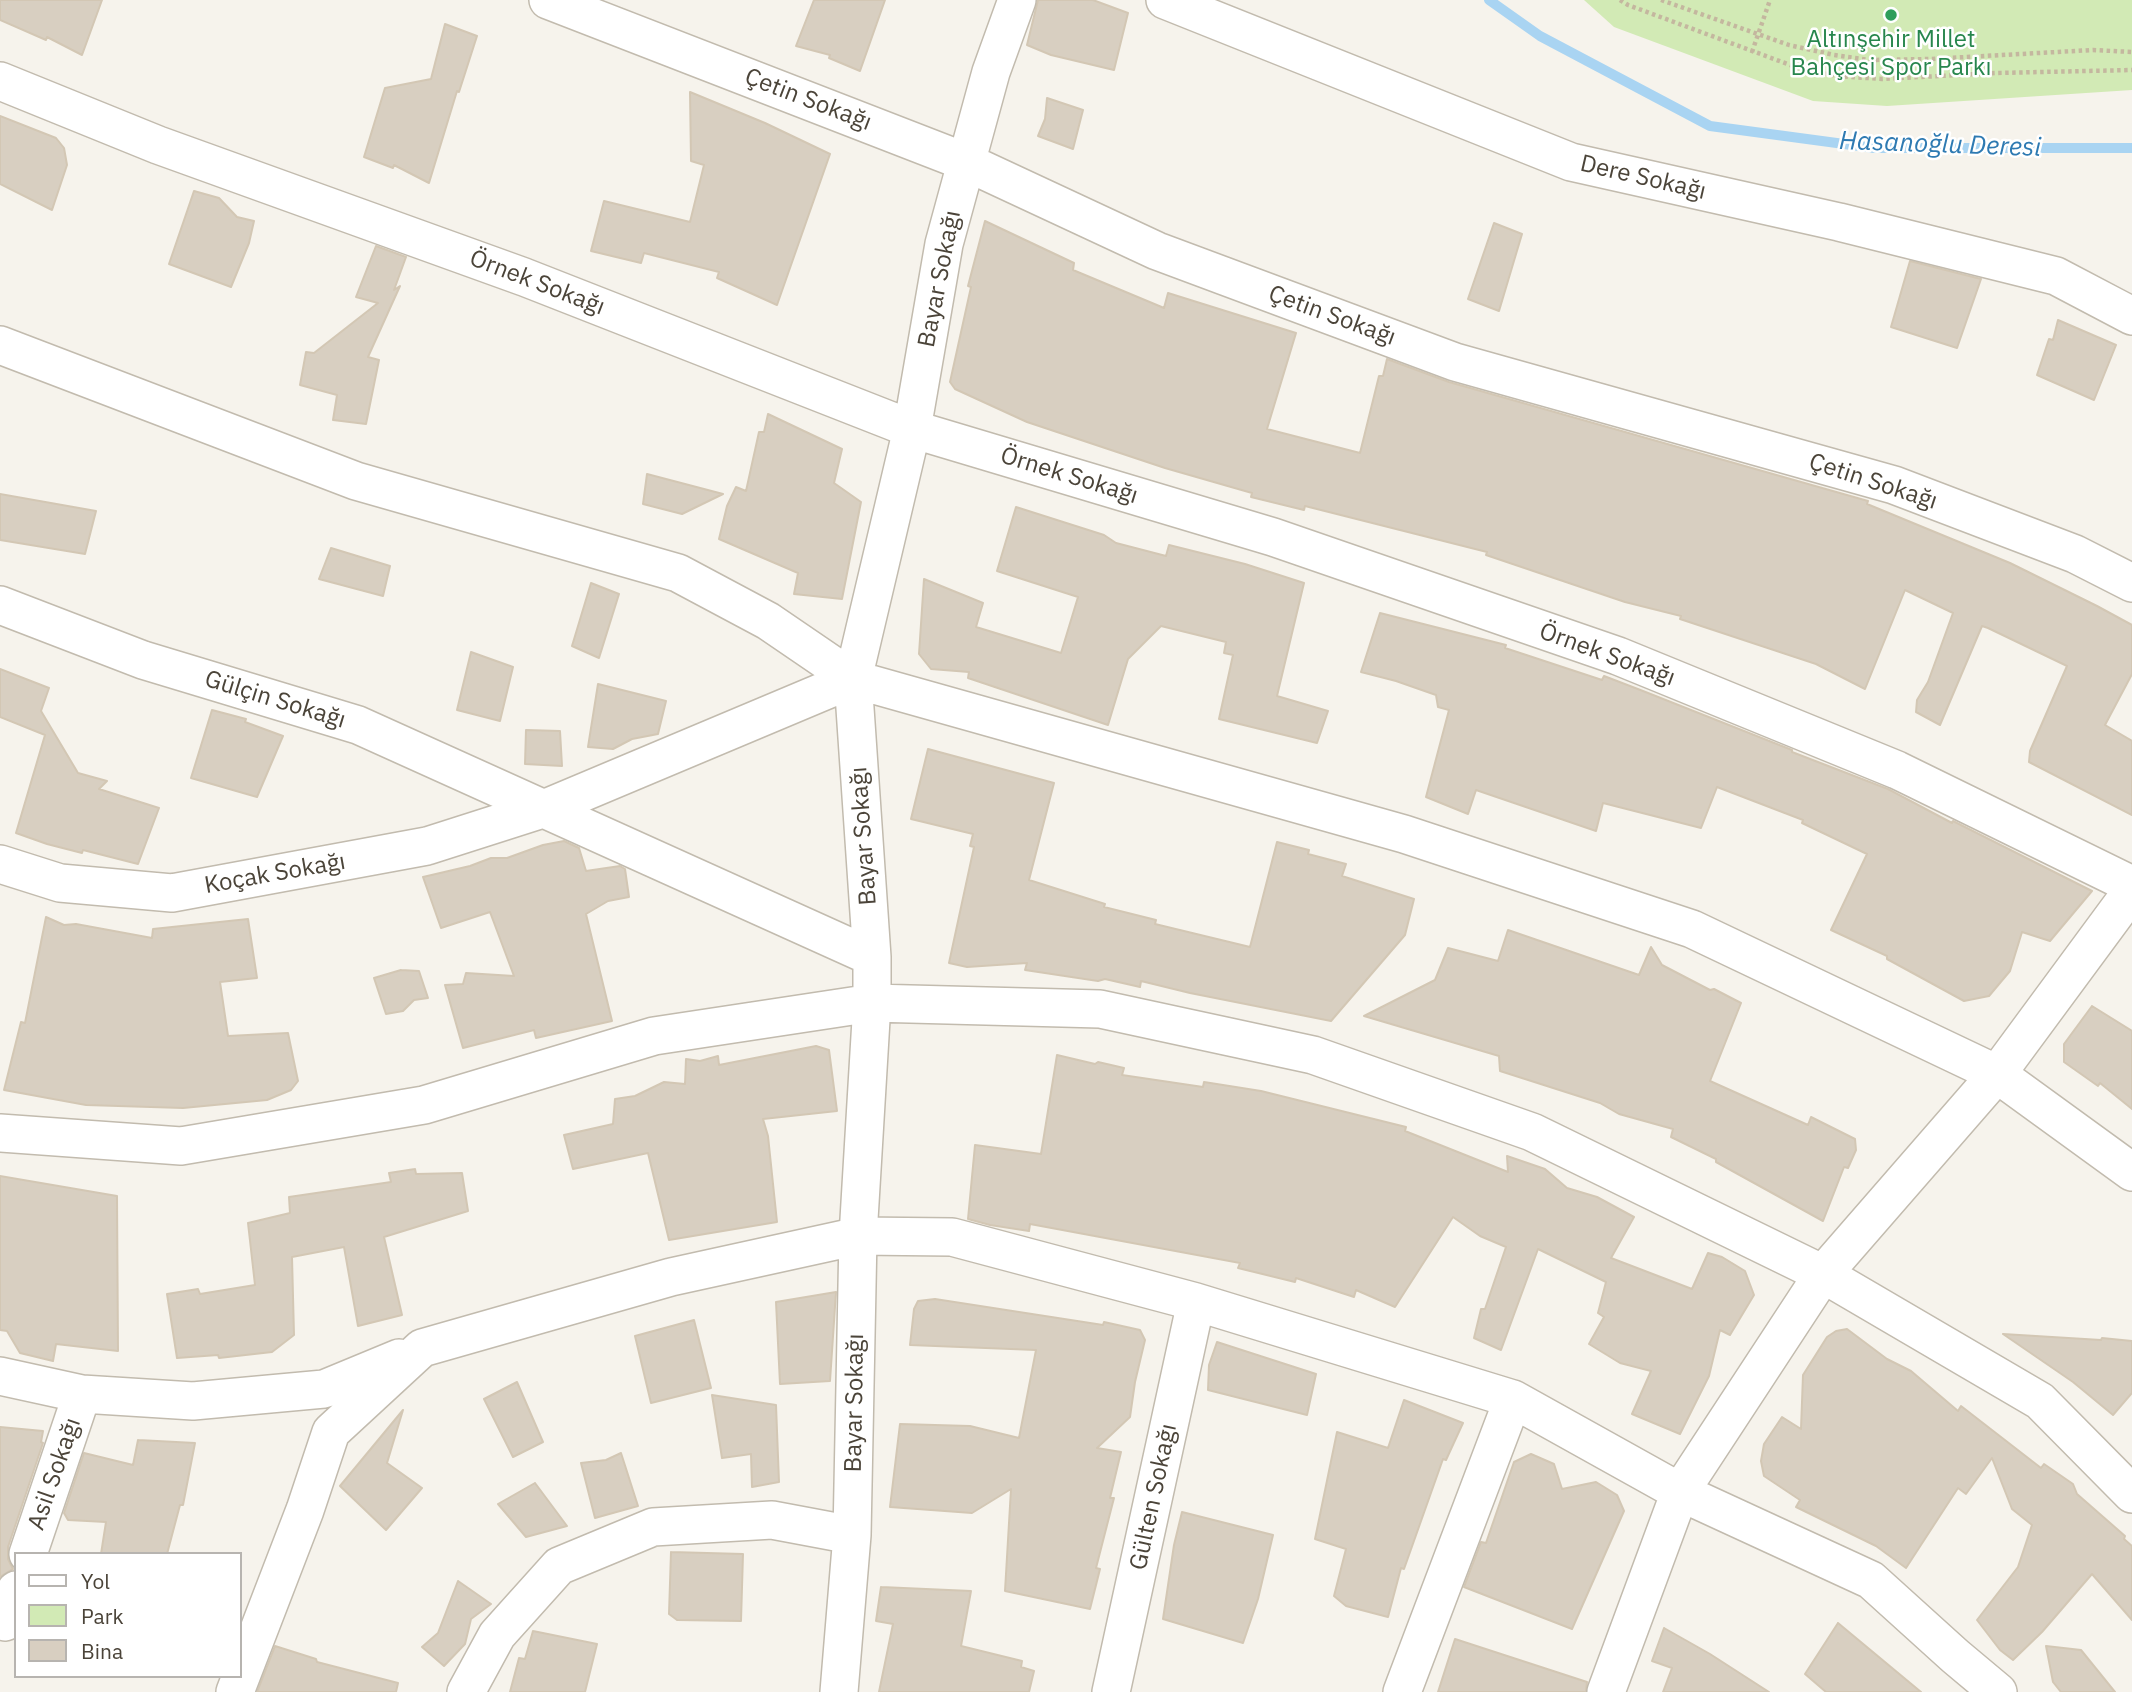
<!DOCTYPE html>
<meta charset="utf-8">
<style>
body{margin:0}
#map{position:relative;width:2132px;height:1692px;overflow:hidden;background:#f6f3ec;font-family:"IBM Plex Sans",sans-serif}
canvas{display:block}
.legend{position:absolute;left:14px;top:1552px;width:228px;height:126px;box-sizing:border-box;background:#fff;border:2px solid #b7b4b0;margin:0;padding:9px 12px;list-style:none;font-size:21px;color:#4b4439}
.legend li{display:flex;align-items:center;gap:14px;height:35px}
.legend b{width:35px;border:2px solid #b7b4b0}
</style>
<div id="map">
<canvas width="2132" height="1692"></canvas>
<ul class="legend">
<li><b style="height:9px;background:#fff"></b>Yol</li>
<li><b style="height:19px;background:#d2eab5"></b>Park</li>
<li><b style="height:19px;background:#d8cfc1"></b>Bina</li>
</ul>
</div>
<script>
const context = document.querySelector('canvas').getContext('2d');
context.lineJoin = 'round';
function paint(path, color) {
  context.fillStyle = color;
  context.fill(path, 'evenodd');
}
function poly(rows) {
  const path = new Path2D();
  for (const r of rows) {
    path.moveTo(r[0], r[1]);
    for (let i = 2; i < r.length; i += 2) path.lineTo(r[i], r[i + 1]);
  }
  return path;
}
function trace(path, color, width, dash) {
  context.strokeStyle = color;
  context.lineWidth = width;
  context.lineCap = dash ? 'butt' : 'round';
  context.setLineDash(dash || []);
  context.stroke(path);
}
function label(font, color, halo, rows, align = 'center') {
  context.font = font + ' "IBM Plex Sans",sans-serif';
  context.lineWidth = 5;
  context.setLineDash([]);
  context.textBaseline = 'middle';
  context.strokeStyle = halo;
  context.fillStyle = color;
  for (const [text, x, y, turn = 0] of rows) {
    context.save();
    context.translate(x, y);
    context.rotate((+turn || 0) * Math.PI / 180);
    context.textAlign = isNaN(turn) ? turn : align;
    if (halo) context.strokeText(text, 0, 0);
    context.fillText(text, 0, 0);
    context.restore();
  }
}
paint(poly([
 [1584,0,2132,0,2132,90,1887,106,1813,101,1614,27]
]), '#d2eab5');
trace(poly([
 [1489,0,1540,36,1710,126,1874,148,2132,148]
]), '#a9d4f2', 10);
const building = poly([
 [0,0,102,0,82,55,47,37,46,40,0,20,0,0],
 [814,0,885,0,860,71,829,58,830,55,796,46,814,0],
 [1038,0,1093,0,1128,13,1114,70,1051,55,1027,45,1038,0],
 [445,24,477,36,459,92,457,91,429,183,394,165,393,168,364,157,385,88,431,79,445,24],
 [690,92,765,123,830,154,777,305,717,278,719,272,644,253,641,263,591,251,604,201,690,222,704,165,691,161,690,92],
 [1047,98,1083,110,1073,149,1038,136,1045,119,1047,98],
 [0,116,56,138,64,148,67,165,52,210,0,184,0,116],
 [194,191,219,198,237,217,254,221,249,243,231,287,169,264,194,191],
 [985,221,1074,263,1073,270,1164,308,1168,293,1296,333,1267,429,1360,453,1379,376,1383,376,1387,359,1449,382,1868,501,1867,504,2010,563,2097,606,2132,625,2132,674,2105,725,2132,741,2132,815,2029,762,2030,751,2067,666,1988,628,1982,626,1940,725,1916,712,1917,700,1928,682,1953,613,1905,590,1865,689,1816,664,1680,619,1681,616,1625,602,1486,555,1487,552,1305,506,1304,510,1251,497,1252,493,1165,468,1027,422,955,389,950,382,971,287,968,286,985,221],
 [1494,223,1522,234,1499,311,1468,299,1494,223],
 [376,246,406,257,394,290,400,286,368,357,379,360,366,424,333,420,337,395,300,385,306,352,314,353,378,303,356,297,376,246],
 [1910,261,1981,279,1957,348,1891,327,1910,261],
 [2058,320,2116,345,2094,400,2037,375,2049,339,2053,340,2058,320],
 [768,414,842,449,834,483,861,502,842,599,794,594,798,573,719,539,727,506,736,487,746,491,759,432,764,432,768,414],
 [647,474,723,494,682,514,643,504,647,474],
 [0,494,96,511,85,554,0,540,0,494],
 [1016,507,1104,535,1116,543,1166,556,1169,545,1245,564,1304,583,1277,696,1328,711,1317,743,1219,719,1233,655,1224,653,1226,642,1161,626,1128,659,1108,725,968,678,969,672,931,669,919,654,924,579,983,603,976,627,1061,653,1078,597,997,571,1016,507],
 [331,548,390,566,383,596,319,579,331,548],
 [591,583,619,594,599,658,572,646,591,583],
 [1380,613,1506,645,1505,648,1602,680,1604,676,1643,691,1792,750,1792,752,1888,789,1952,823,1953,821,2092,891,2050,941,2022,932,2010,971,1989,996,1964,1001,1887,959,1887,956,1831,930,1867,854,1802,823,1803,820,1717,787,1701,828,1603,803,1596,831,1476,790,1468,814,1426,797,1449,710,1438,707,1436,695,1396,681,1361,672,1380,613],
 [471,652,513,667,500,721,457,710,471,652],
 [0,669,49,688,41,711,78,773,107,781,99,789,159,808,138,864,83,850,82,853,47,844,16,833,45,735,0,717,0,669],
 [598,684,666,701,658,734,632,739,613,749,588,747,598,684],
 [212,710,246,719,245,722,283,736,257,797,191,778,212,710],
 [526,730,560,731,562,766,525,764,526,730],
 [928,749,1054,783,1029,880,1105,904,1104,907,1156,920,1155,924,1250,947,1277,842,1309,850,1308,854,1346,864,1342,876,1414,899,1405,935,1331,1021,1190,993,1141,981,1140,987,1105,979,1098,981,1025,970,1027,963,967,967,949,963,974,847,970,846,973,834,911,819,928,749],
 [564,841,579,848,586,871,620,866,625,869,629,897,608,901,586,914,612,1021,536,1038,534,1030,463,1048,445,985,463,984,466,973,514,976,490,912,441,928,423,877,470,866,491,858,507,858,543,845,564,841],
 [46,917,64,925,76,924,152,938,153,929,248,919,257,978,220,982,228,1036,288,1033,298,1081,291,1090,267,1100,183,1108,86,1105,4,1090,21,1022,25,1023,46,917],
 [1508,930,1639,975,1651,947,1662,965,1710,990,1714,989,1741,1003,1710,1081,1808,1125,1811,1117,1855,1139,1856,1150,1848,1168,1844,1167,1823,1221,1716,1162,1716,1159,1671,1137,1673,1129,1619,1114,1600,1103,1500,1071,1499,1056,1364,1016,1435,980,1448,948,1498,961,1508,930],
 [401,970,419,971,428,998,414,1000,403,1011,386,1014,374,978,401,970],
 [2092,1006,2132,1031,2132,1109,2100,1083,2098,1086,2064,1062,2064,1044,2092,1006],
 [816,1046,829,1050,837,1111,763,1119,768,1136,777,1222,669,1240,648,1153,573,1169,564,1135,613,1124,615,1099,635,1096,664,1082,685,1084,686,1059,700,1061,718,1056,719,1065,816,1046],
 [1057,1055,1095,1064,1098,1062,1124,1068,1122,1075,1203,1087,1204,1082,1261,1091,1406,1127,1405,1131,1508,1172,1507,1156,1545,1169,1567,1188,1597,1197,1634,1217,1611,1258,1692,1289,1708,1253,1722,1257,1745,1271,1754,1295,1730,1335,1720,1330,1709,1376,1680,1434,1632,1414,1651,1371,1620,1363,1589,1344,1604,1317,1598,1313,1606,1282,1538,1249,1501,1350,1474,1338,1481,1309,1485,1309,1506,1247,1480,1236,1453,1217,1395,1307,1356,1290,1354,1297,1296,1278,1295,1282,1238,1268,1240,1263,1030,1224,1029,1231,990,1225,968,1219,975,1145,1041,1154,1057,1055],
 [415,1169,416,1174,462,1173,468,1211,384,1237,402,1315,358,1326,344,1247,292,1257,294,1335,272,1352,219,1358,218,1355,177,1358,167,1294,198,1289,200,1294,255,1285,248,1223,290,1213,289,1197,391,1182,389,1173,415,1169],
 [0,1176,117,1196,118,1351,56,1344,53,1361,20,1353,7,1331,0,1330,0,1176],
 [836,1292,830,1381,780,1384,776,1302,836,1292],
 [935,1299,1103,1325,1104,1322,1140,1330,1145,1340,1135,1382,1130,1417,1097,1448,1121,1452,1110,1498,1114,1498,1096,1568,1100,1569,1090,1609,1005,1591,1011,1489,972,1513,890,1507,900,1424,970,1426,1019,1438,1036,1350,910,1345,914,1309,918,1301,935,1299],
 [694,1320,711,1388,651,1403,635,1336,694,1320],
 [1847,1329,1887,1359,1911,1371,1958,1411,1961,1406,2041,1468,2044,1464,2073,1484,2077,1494,2125,1536,2124,1539,2132,1546,2132,1620,2092,1574,2042,1632,2013,1660,2000,1650,1977,1620,2018,1567,2032,1525,2012,1509,1992,1458,1966,1494,1958,1488,1906,1568,1876,1546,1796,1507,1800,1500,1764,1476,1761,1461,1764,1444,1782,1417,1801,1429,1803,1375,1827,1337,1836,1331,1847,1329],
 [2003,1334,2101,1340,2102,1338,2132,1341,2132,1393,2113,1415,2073,1382,2003,1334],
 [1217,1342,1316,1374,1307,1415,1208,1390,1209,1365,1217,1342],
 [517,1382,543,1442,513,1457,484,1399,517,1382],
 [712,1395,776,1405,779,1482,752,1487,751,1454,722,1458,712,1395],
 [1404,1400,1463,1423,1446,1460,1443,1459,1404,1569,1401,1568,1388,1617,1346,1606,1334,1596,1346,1549,1315,1539,1337,1432,1388,1448,1404,1400],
 [403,1410,387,1463,422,1488,386,1530,340,1486,403,1410],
 [0,1427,43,1431,41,1442,43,1443,8,1547,8,1559,13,1569,0,1577,0,1427],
 [138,1440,195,1443,183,1505,180,1505,167,1554,101,1554,106,1522,68,1520,64,1513,84,1453,133,1465,138,1440],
 [621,1453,638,1506,595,1518,581,1463,606,1460,621,1453],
 [1531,1454,1554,1464,1562,1489,1596,1482,1617,1495,1624,1511,1572,1629,1464,1587,1481,1542,1486,1543,1514,1462,1531,1454],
 [535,1483,567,1526,526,1537,498,1504,535,1483],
 [1182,1512,1273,1535,1258,1599,1243,1643,1163,1619,1174,1545,1182,1512],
 [671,1552,743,1554,741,1621,677,1620,669,1614,671,1552],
 [458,1581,491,1604,471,1619,465,1644,444,1666,422,1647,438,1633,458,1581],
 [881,1587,971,1591,961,1646,1022,1661,1021,1667,1034,1671,1029,1692,879,1692,893,1624,876,1621,881,1587],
 [1838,1623,1921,1692,1826,1692,1805,1674,1838,1623],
 [1664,1628,1710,1654,1769,1692,1663,1692,1672,1668,1652,1661,1664,1628],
 [533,1631,597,1644,585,1692,510,1692,519,1658,525,1659,533,1631],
 [1455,1639,1587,1682,1586,1692,1438,1692,1455,1639],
 [275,1646,316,1659,317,1662,398,1683,396,1692,257,1692,275,1646],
 [2046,1646,2081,1650,2115,1692,2061,1692,2053,1682,2046,1646]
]);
paint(building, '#d8cfc1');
trace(building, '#d3c7b4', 2);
const minor = poly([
 [548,0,966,162,1157,251,1455,362,1894,485,2075,554,2132,583],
 [1165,0,1571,162,1839,222,2056,276,2132,316],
 [0,81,158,145,524,277,912,429,1273,537,1618,656,1897,770,2132,885],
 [0,345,356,481,678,573,768,621,853,679,1404,834,1692,929,1997,1074,2132,1172],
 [0,605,143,660,358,725,872,957],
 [0,864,60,883,172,893,427,846,546,808,853,679],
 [0,1133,181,1146,424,1105,654,1036,872,1003,1100,1009,1313,1055,1532,1132,1823,1274,2040,1401,2132,1494],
 [0,1376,82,1394,193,1401,324,1389,399,1358],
 [28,1554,82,1394],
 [5,1622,16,1590],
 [235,1692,305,1510,331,1432,422,1348,671,1277,858,1236,952,1237,1196,1302,1513,1399,1680,1492,1871,1580,1955,1656,1998,1692],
 [466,1692,497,1635,559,1566,653,1527,772,1520,852,1535],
 [839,1692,852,1535,858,1236,872,1003,872,957,853,679,912,429,944,244,991,72,1017,0],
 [1111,1692,1196,1302],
 [1402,1692,1513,1399],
 [1606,1692,1680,1492,1823,1274,1997,1074,2132,891]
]);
trace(minor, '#c2bbae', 40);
trace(poly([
 [1620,0,1628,5,1801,69,1837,76,1882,79,1996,73,2132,70],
 [1661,0,1789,45,1834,55,1870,60,1930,59,2093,50,2132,52],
 [1752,52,1770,0]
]), '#c4b79f', 4.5, [3.5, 3.5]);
trace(minor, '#fff', 37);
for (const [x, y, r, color] of [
 [1891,15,7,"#2e9e5b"]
]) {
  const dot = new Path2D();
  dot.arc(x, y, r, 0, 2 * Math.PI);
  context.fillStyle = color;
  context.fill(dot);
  trace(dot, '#fff', 2.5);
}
label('24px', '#27864d', '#fff', [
 ["Altınşehir Millet",1891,40],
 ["Bahçesi Spor Parkı",1891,68]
]);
label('24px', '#4b4439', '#fff', [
 ["Çetin Sokağı",808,100,21],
 ["Dere Sokağı",1643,178,13],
 ["Bayar Sokağı",940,279,-79],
 ["Örnek Sokağı",537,283,21],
 ["Çetin Sokağı",1332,316,20],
 ["Örnek Sokağı",1069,476,17],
 ["Çetin Sokağı",1873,482,18],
 ["Örnek Sokağı",1607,655,20],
 ["Gülçin Sokağı",275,700,17],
 ["Bayar Sokağı",864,836,-94],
 ["Koçak Sokağı",275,874,-10],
 ["Bayar Sokağı",855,1403,-89],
 ["Asil Sokağı",55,1474,-71],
 ["Gülten Sokağı",1154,1497,-78]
]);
label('italic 26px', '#2e7ab2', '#fff', [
 ["Hasanoğlu Deresi",1940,145,2]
]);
</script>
